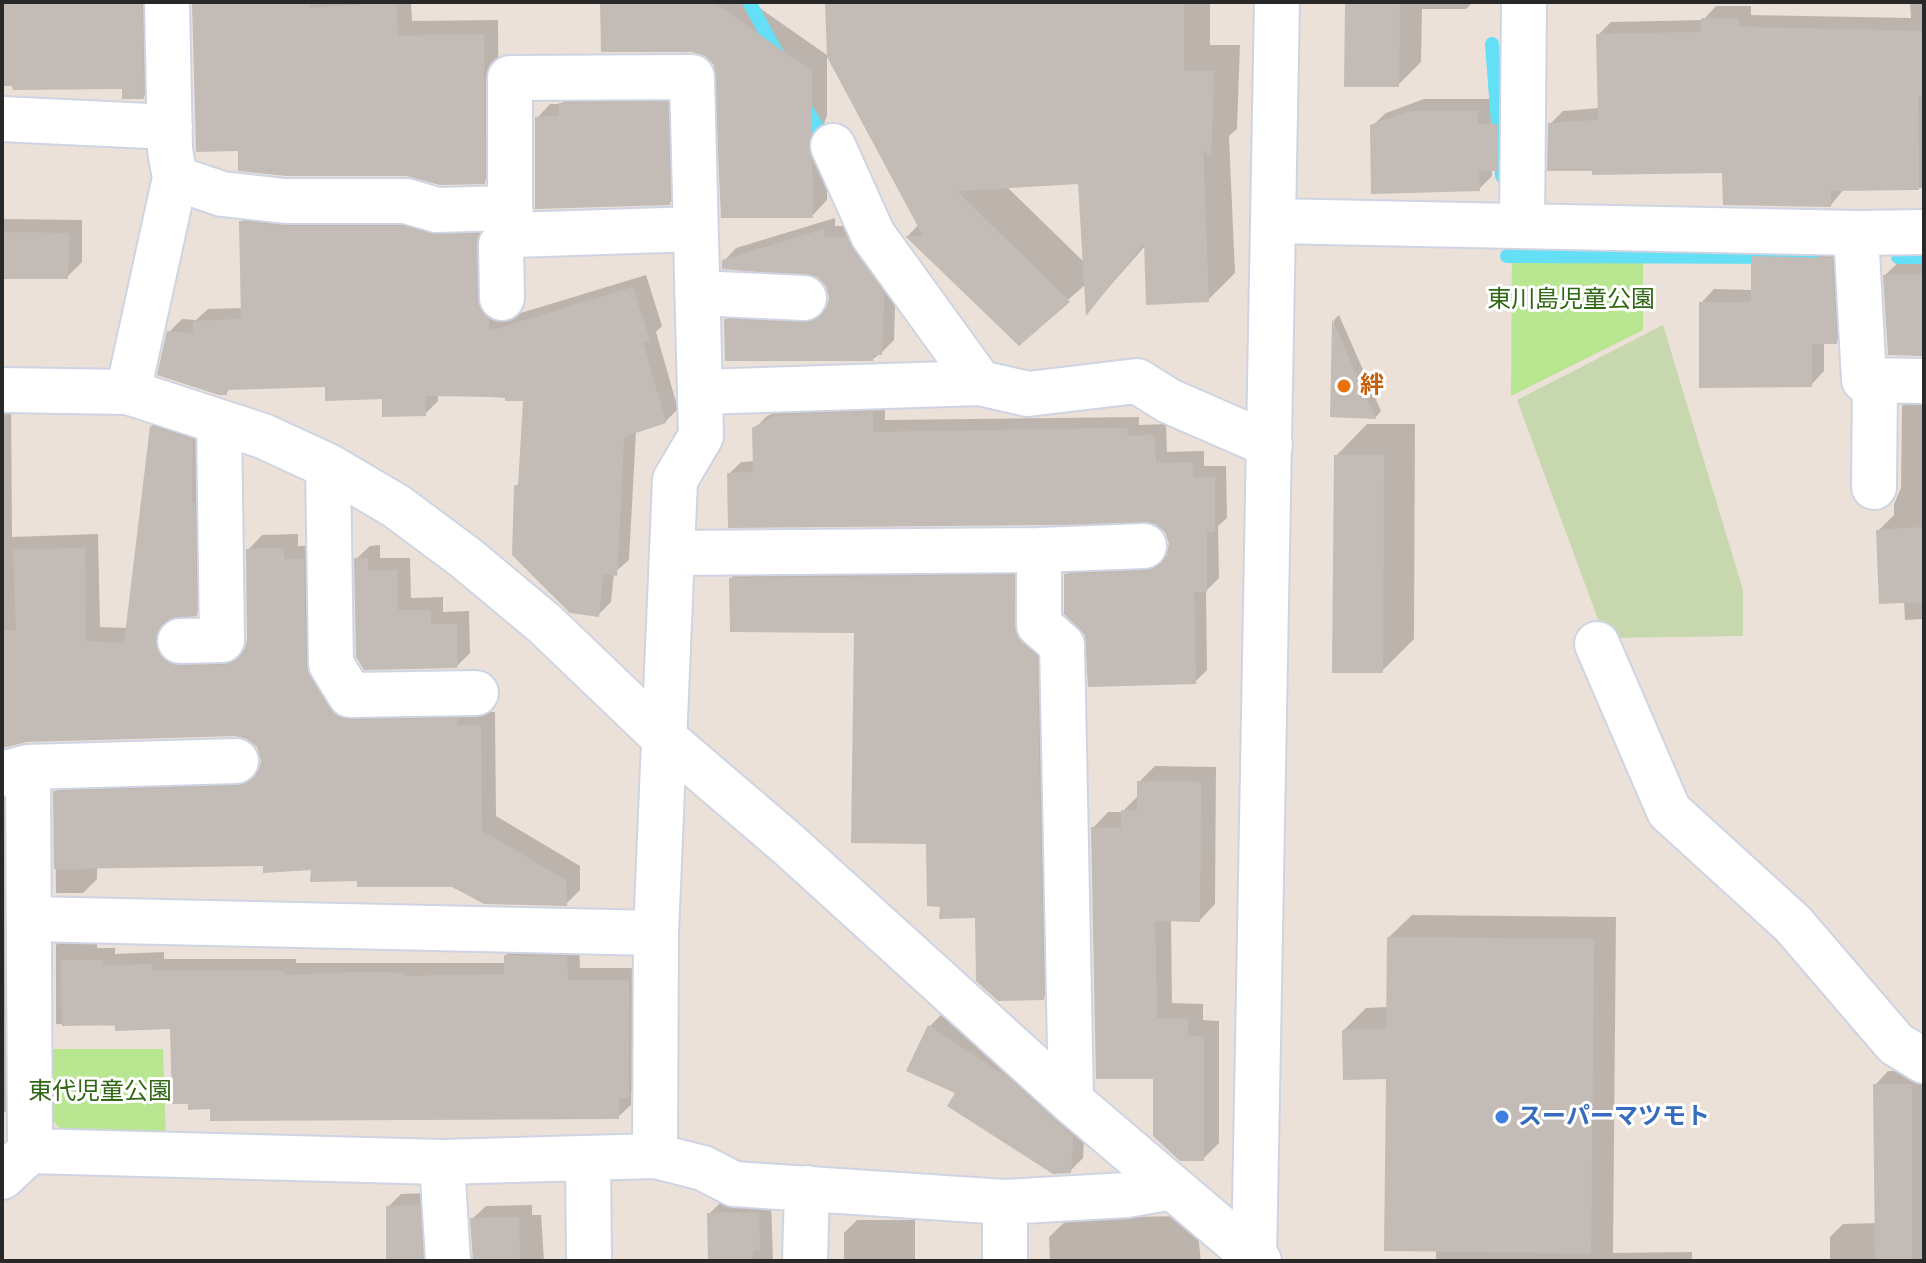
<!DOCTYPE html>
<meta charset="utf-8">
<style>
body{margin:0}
#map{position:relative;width:1926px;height:1263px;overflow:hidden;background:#ece1d8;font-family:"Public Sans",sans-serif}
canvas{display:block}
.frame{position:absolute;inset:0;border:4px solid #282828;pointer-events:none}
</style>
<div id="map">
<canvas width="1926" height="1263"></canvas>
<div class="frame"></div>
</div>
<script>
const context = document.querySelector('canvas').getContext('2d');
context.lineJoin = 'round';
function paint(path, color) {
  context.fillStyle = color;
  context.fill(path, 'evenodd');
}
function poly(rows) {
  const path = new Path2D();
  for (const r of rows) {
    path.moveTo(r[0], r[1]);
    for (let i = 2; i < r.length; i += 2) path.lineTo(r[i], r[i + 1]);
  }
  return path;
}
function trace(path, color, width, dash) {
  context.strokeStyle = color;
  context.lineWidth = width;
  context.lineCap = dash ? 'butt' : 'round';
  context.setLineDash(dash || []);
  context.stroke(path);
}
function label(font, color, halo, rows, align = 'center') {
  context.font = font + ' "Public Sans","Noto Sans JP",sans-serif';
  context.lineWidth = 6;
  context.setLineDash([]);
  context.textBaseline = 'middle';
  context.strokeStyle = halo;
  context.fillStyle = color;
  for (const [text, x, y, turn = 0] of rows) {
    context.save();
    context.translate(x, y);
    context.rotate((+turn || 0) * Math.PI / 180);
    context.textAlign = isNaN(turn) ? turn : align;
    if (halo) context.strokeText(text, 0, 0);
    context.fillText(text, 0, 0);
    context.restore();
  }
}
paint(poly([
 [1512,240,1643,242,1643,330,1511,396],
 [48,1049,163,1049,166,1136,66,1133,47,1116]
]), '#b8e691');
paint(poly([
 [1663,325,1743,590,1743,636,1605,638,1517,400]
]), '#c7d7ae');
paint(poly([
 [2,2,155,2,156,83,143,97,124,87,2,85],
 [194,2,411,2,412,21,498,20,499,167,484,182,240,149],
 [602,2,751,2,827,55,827,115,823,127,827,145,827,200,812,216,715,62,704,53],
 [827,2,1210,2,1210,45,1240,45,1237,129,1229,136,1235,273,1208,300,1146,245,1087,312,1086,284,1019,343,908,236,919,224],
 [1080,182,1085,263,1006,186],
 [1347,2,1473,2,1466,9,1422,9,1421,62,1398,85],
 [1910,2,1924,2,1924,188,1844,189,1831,205,1724,171,1550,124,1563,111,1600,108,1598,35,1611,22,1703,20,1716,6,1751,6,1751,15,1911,18],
 [574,90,680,90,683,190,669,203,537,118,550,104,561,104],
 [1424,99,1491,99,1491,112,1510,112,1510,156,1497,169,1492,169,1492,176,1479,189,1372,126,1386,113],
 [254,209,491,222,501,319,646,275,662,326,656,332,678,409,665,422,636,431,629,560,614,573,611,602,598,615,516,486,521,481,525,399,438,394,438,401,425,414,384,397,327,385,231,388,226,393,169,332,182,319,196,320,208,309,242,308,241,222],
 [835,218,835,226,859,226,896,280,894,340,881,353,873,359,726,320,739,308,828,309,831,298,828,285,818,275,724,261,736,248],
 [2,219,82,220,82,262,67,277,2,277],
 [1767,243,1844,245,1849,328,1836,342,1824,342,1824,371,1811,385,1701,303,1714,289,1753,290,1753,257],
 [1924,257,1924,356,1890,354,1885,275,1903,258],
 [1339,315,1381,411,1376,417,1332,416,1334,320],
 [1920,388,1924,388,1924,619,1905,620,1904,601,1878,531,1894,515,1894,504,1901,488,1902,406],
 [2,399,11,400,12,537,98,534,100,627,128,628,152,426,166,412,206,425,210,599,196,614,171,617,169,625,239,651,247,649,248,550,262,535,298,534,298,546,318,545,343,694,472,712,495,712,496,816,580,866,580,890,566,904,453,885,359,879,313,868,265,864,97,866,97,879,83,893,56,893,55,792,70,778,254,772,261,770,263,759,259,748,250,738,236,734,27,740,2,746],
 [885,400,885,420,1139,417,1139,425,1166,424,1167,452,1204,451,1204,466,1226,466,1227,518,1218,526,1219,578,1206,591,1207,670,1195,682,1087,634,1066,575,1078,563,1169,556,1171,544,1166,531,1156,522,729,474,741,462,754,461,754,429,766,417,790,403],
 [1367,424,1415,424,1414,639,1382,671,1336,456],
 [380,545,380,558,410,558,411,598,443,597,443,612,469,611,470,653,457,666,365,668,356,559,370,546],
 [1028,561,1051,642,1058,984,1043,998,977,916,942,905,928,842,856,631,731,578,745,564],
 [1155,766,1216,767,1215,904,1200,920,1171,920,1172,1003,1203,1004,1203,1020,1219,1021,1219,1143,1203,1159,1155,1078,1093,828,1108,812,1122,812,1139,795,1139,782],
 [2,779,17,784,13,1104,2,1115],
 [1412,915,1616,917,1613,1253,1692,1252,1692,1261,1436,1261,1436,1250,1388,1077,1344,1030,1366,1008,1388,1007,1389,937],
 [69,933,97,933,97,948,115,948,115,954,164,952,164,959,296,959,296,963,506,963,506,955,519,943,579,944,580,968,640,968,641,1084,631,1093,631,1105,618,1117,212,1107,172,1027,56,1024,56,945],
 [943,1013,1085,1123,1083,1158,1070,1171,958,1092,930,1026],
 [1888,1071,1924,1071,1924,1261,1830,1261,1830,1237,1843,1224,1877,1223,1875,1085],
 [432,1193,440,1261,389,1261,388,1207,401,1194],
 [771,1200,773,1261,710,1261,709,1214,722,1201],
 [532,1205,532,1215,541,1215,544,1261,473,1261,472,1219,486,1206],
 [1185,1216,1197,1226,1201,1261,1050,1261,1049,1237,1069,1218],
 [857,1220,915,1220,915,1261,844,1261,844,1233]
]), '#0003');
trace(poly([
 [749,2,779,57],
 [1492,44,1502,176],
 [803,104,817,127],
 [1507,256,1811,257],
 [1898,257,1924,257]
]), '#64dff5', 14);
paint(poly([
 [2,2,142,2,144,99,122,99,122,89,13,90,12,86,2,86],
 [192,2,310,2,310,8,396,2,398,36,484,34,485,184,440,185,406,176,286,176,238,171,238,151,196,152],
 [600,2,713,2,812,71,812,132,808,144,812,161,813,218,721,218,714,65,705,56,692,52,601,52],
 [825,2,1184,2,1184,71,1214,71,1211,158,1203,149,1209,302,1146,305,1144,243,1086,316,1078,184,957,191,1070,302,1019,346,905,236,923,236,827,57],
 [1345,2,1400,2,1399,87,1344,87],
 [1701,18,1739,19,1739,27,1924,31,1924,96,1918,96,1919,190,1831,191,1831,207,1723,205,1722,173,1592,175,1592,171,1547,171,1548,123,1598,120,1596,34,1701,32],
 [668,102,670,205,535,209,535,117,559,116,559,103],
 [1409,111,1478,111,1478,124,1498,124,1497,171,1479,171,1480,191,1371,194,1370,125],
 [239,221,285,226,402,226,437,235,479,234,477,298,480,310,489,319,489,331,633,287,650,341,643,343,666,423,624,437,617,576,603,574,599,617,570,613,512,555,514,485,518,486,523,401,505,401,505,397,425,396,426,416,382,417,382,399,325,401,325,387,227,390,227,395,219,395,157,375,167,331,193,334,193,321,241,319],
 [824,229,824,238,847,237,884,293,882,355,873,355,873,361,725,361,724,319,804,323,815,320,825,312,829,298,826,286,817,277,722,269,722,260],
 [2,232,69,233,68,279,2,279],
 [1751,256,1832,258,1837,344,1812,344,1812,387,1699,388,1699,302,1751,302],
 [1924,274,1924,356,1888,355,1883,275],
 [1332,319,1376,419,1330,417],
 [873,411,873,432,1127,428,1128,436,1154,435,1156,463,1192,462,1193,478,1215,477,1215,532,1207,532,1207,592,1194,592,1196,684,1088,687,1085,635,1064,614,1064,574,1145,571,1158,567,1166,557,1169,544,1165,532,1155,524,728,528,727,473,753,472,752,428,776,415],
 [150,426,193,439,192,502,195,502,197,616,166,620,159,628,155,641,159,655,169,663,181,666,223,665,236,661,244,651,247,640,246,549,284,548,284,559,304,559,306,665,329,708,339,717,350,720,458,718,458,726,481,725,482,831,566,880,567,906,484,904,452,887,357,887,357,881,310,882,311,870,263,873,263,866,54,869,53,791,237,786,250,782,258,772,261,761,257,747,247,739,235,736,27,742,2,748,2,630,16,630,13,550,85,548,86,641,124,643],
 [1334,455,1384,455,1383,673,1332,673],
 [1924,527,1924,602,1879,604,1876,530],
 [354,558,368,558,368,571,398,570,398,610,431,610,431,624,457,624,457,668,364,670,356,657],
 [1014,575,1016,635,1037,657,1044,1000,998,1001,976,981,975,918,939,919,940,907,927,906,926,844,851,843,854,633,730,632,729,578],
 [1137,781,1201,782,1200,922,1155,921,1157,1018,1188,1019,1188,1036,1204,1036,1204,1161,1180,1161,1153,1136,1153,1079,1096,1079,1091,827,1121,828,1121,810,1137,811],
 [1387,937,1594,939,1591,1253,1384,1251,1386,1079,1343,1080,1342,1030,1386,1029],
 [504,955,567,956,568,980,629,980,629,1098,619,1098,619,1119,210,1121,210,1109,188,1110,188,1104,172,1104,170,1029,115,1031,115,1025,62,1026,61,960,103,960,103,966,152,964,153,971,284,971,284,975,365,972,405,973,405,976,504,974],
 [928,1025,1009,1078,1073,1137,1071,1173,1053,1174,947,1106,955,1093,906,1071],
 [1873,1084,1912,1084,1912,1261,1875,1261],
 [420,1205,423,1261,386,1261,386,1206],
 [759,1212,760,1251,753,1251,753,1261,708,1261,707,1213],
 [519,1217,520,1261,473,1261,470,1218]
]), '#c3bbb5');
const minor = poly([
 [2,119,170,127],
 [833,146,873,235,980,383],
 [175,178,222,194,285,201,406,201,437,210,510,208,510,78,692,77,701,436,675,480,656,933,655,1156],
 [510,208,514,235,695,229],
 [1273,221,1856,233,1924,232],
 [1522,225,1524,2],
 [1856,233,1864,380,1924,381],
 [697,293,804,298],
 [502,298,501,245,514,235],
 [2,390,128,392,263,436,328,466,396,506,466,558,545,624,664,738,788,844,1071,1101,1259,1261],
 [128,392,175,178,170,150,167,2],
 [701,392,980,383,1028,394,1137,381,1169,401,1270,445],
 [328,466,331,664,350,695,476,693],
 [1874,487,1875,381],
 [1039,550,1144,546],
 [672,553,1039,550,1039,625,1062,645,1071,1101],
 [180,641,222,640,219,422],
 [1597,644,1669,811,1793,924,1896,1044,1924,1061],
 [28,767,30,1151],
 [2,774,28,767,236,761],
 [30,919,656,933],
 [588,1160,589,1261],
 [442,1162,448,1261],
 [2,1177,30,1151,442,1162,655,1156,703,1168,734,1184,1005,1202,1127,1195,1172,1187],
 [805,1261,807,1188],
 [1005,1261,1005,1202],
 [1254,1261,1277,2]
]);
trace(minor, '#ced4e2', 48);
trace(minor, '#fff', 44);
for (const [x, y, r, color] of [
 [1344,386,8,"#e8710a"],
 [1502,1117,8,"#3f7fe0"]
]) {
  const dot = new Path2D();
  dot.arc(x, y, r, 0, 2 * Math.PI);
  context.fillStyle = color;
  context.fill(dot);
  trace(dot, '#fff', 3);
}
label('24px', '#306815', '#fff', [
 ["東川島児童公園",1571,300],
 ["東代児童公園",100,1092]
]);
label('bold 24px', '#c56008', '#fff', [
 ["絆",1360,386]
], 'left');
label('bold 24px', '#366cbe', '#fff', [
 ["スーパーマツモト",1518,1117]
], 'left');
</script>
